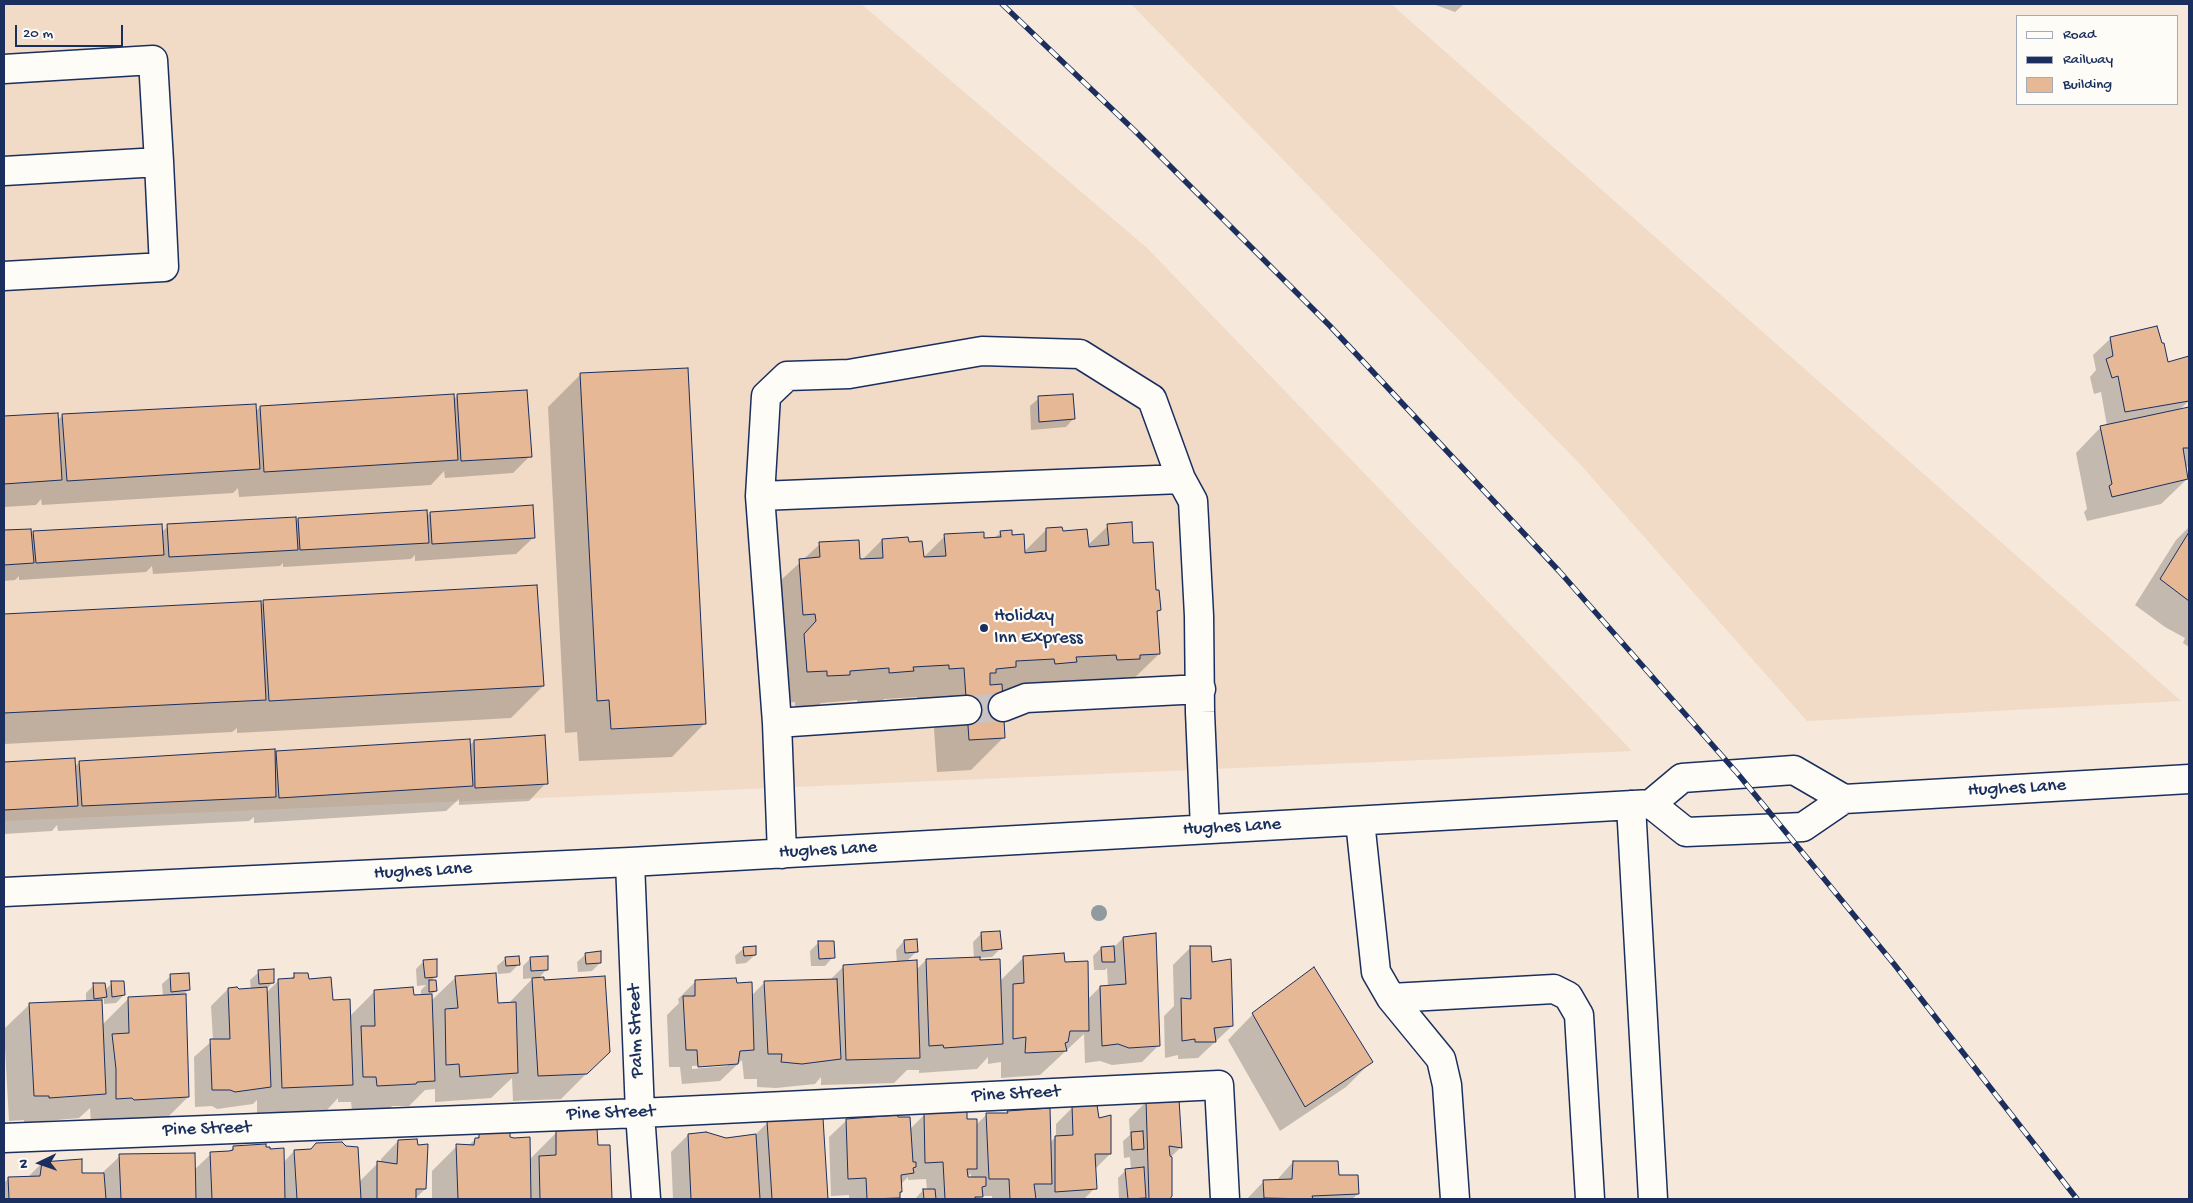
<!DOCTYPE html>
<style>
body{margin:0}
#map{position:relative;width:2193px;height:1203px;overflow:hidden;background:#f6e8da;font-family:"Gochi Hand",sans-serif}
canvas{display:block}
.frame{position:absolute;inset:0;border:5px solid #1b2f5e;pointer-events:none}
.legend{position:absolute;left:2016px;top:15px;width:162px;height:90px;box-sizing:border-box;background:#fdfcf7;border:1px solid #a3aaba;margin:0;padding:6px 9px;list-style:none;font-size:15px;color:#1b2f5e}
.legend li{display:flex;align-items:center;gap:10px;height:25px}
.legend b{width:25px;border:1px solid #a3aaba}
.north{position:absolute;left:15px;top:1138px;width:50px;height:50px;-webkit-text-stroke:4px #fdfcf7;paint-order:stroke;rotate:267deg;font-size:14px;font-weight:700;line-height:20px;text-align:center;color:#1b2f5e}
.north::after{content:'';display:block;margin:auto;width:18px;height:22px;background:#1b2f5e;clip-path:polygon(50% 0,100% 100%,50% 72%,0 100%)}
.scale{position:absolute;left:15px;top:25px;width:108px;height:22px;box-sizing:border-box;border:2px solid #1b2f5e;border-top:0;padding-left:6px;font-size:15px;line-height:18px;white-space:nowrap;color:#1b2f5e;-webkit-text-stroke:4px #fdfcf7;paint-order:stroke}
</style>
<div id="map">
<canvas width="2193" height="1203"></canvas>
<div class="frame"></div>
<ul class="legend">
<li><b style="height:6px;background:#fdfcf7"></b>Road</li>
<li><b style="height:6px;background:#1b2f5e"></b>Railway</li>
<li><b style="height:14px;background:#e6b896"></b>Building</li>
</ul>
<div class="north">N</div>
<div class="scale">20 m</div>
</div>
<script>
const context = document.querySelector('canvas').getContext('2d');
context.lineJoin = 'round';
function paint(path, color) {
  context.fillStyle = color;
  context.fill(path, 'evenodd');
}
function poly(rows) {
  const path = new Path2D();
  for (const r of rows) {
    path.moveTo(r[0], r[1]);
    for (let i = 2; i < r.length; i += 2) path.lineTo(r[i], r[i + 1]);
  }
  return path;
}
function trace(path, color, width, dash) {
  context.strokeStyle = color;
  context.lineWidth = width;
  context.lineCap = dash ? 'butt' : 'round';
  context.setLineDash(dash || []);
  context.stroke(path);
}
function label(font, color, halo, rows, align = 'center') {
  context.font = font + ' "Gochi Hand",sans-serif';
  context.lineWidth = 4.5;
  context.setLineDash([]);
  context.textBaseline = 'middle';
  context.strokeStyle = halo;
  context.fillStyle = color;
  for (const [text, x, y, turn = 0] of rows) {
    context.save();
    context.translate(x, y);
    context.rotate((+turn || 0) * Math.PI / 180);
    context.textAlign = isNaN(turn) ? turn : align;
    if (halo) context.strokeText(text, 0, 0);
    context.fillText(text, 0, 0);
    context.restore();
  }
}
paint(poly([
 [4,4,861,4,1147,248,1632,751,4,821],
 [1131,4,1391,4,2181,701,1807,721,1579,463]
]), '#f1dac6');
paint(poly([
 [1433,4,1472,4,1463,5,1455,12],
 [2111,338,2167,364,2189,358,2189,401,2179,410,2189,408,2189,465,2185,469,2187,479,2161,504,2087,521,2084,512,2087,509,2076,453,2101,427,2107,426,2101,392,2094,394,2090,377,2096,370,2093,355],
 [581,374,704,724,672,757,579,761,577,732,565,733,548,407],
 [458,395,530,456,513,473,445,478,444,471,431,485,239,497,238,488,233,493,42,505,41,499,36,505,4,507,4,418,57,414,57,421,63,415,255,412,260,407,453,400],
 [1039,398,1074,418,1066,427,1031,430,1030,406],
 [430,513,534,537,516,554,415,561,415,555,411,559,283,567,283,563,280,566,153,574,152,566,146,572,19,580,19,576,15,580,4,581,4,532,30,530,31,535,34,532,162,532,168,526,295,522,298,519,426,517],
 [1108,526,1132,544,1155,592,1160,610,1156,613,1159,654,1126,686,1001,692,1004,737,971,770,937,772,932,700,917,701,917,697,884,699,880,703,857,705,857,700,821,703,816,707,795,708,795,702,774,704,767,593,820,544,859,561,861,561,882,540,908,543,923,558,945,536,983,539,994,539,1001,532,1011,536,1024,552,1047,529,1061,532,1087,546],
 [2189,527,2189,647,2183,643,2185,638,2165,627,2135,605,2176,540],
 [260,602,260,606,264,602,543,686,511,718,237,733,237,728,232,732,4,744,4,615],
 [474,741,546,783,529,801,459,805,459,799,446,811,254,823,254,817,249,821,58,831,57,825,52,831,4,834,4,763,74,759,74,767,80,762,274,755,276,752,469,746],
 [982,933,1001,948,992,957,978,958,979,962,1000,981,1024,957,1064,964,1087,1000,1100,987,1108,986,1107,968,1105,970,1094,970,1093,956,1101,948,1114,947,1123,938,1159,1045,1142,1062,1112,1065,1100,1061,1085,1063,1084,1034,1040,1075,1001,1078,1001,1062,988,1064,988,1057,977,1069,919,1073,919,1070,907,1070,894,1083,821,1085,821,1077,815,1084,776,1088,757,1087,757,1079,744,1079,742,1060,720,1081,682,1084,680,1067,669,1067,667,1015,679,1003,678,999,696,981,735,985,751,996,765,982,830,980,844,966,897,963,896,950,904,941,916,952,906,962,916,970,926,960,974,958,973,942],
 [729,1064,727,1066,692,1069,692,1066],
 [818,943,833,957,825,966,811,966,810,951],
 [744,948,755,955,746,963,736,964,735,956],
 [1190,948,1211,963,1232,1026,1198,1058,1178,1059,1178,1055,1165,1058,1164,1016,1174,1006,1173,965],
 [586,954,600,963,592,971,578,972,577,962],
 [506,958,518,965,510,973,498,974,497,966],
 [531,958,547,969,538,979,543,981,608,1052,561,1099,513,1101,512,1078,491,1098,435,1102,435,1089,425,1090,409,1106,392,1106,390,1109,352,1111,351,1102,338,1102,338,1098,327,1110,257,1113,257,1100,253,1104,217,1109,212,1106,195,1107,194,1057,213,1040,211,1006,228,989,238,991,251,990,250,980,259,972,273,982,266,990,266,993,279,980,290,979,295,975,308,980,349,1017,375,991,421,995,421,990,426,985,417,986,416,969,424,961,436,976,431,981,436,991,431,995,431,1001,456,977,496,1004,508,1004,533,978,523,979,523,966],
 [171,976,188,990,183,995,188,1097,163,1122,91,1124,90,1108,79,1118,24,1123,24,1120,9,1121,4,1029,30,1004,86,1002,86,993,94,985,105,990,112,983,124,995,116,1003,104,1004,104,998,101,1001,102,1025,129,998,163,996,162,984],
 [1253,1014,1371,1062,1346,1087,1280,1131,1228,1040],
 [1146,1102,1181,1147,1171,1157,1171,1196,1169,1199,1119,1199,1118,1178,1126,1170,1131,1170,1130,1157,1124,1158,1123,1141,1130,1135,1129,1119],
 [1073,1107,1098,1119,1110,1154,1095,1169,1095,1188,1084,1199,1038,1199,1038,1197,1035,1199,992,1199,992,1196,981,1196,978,1199,915,1199,923,1190,927,1190,926,1179,908,1180,908,1177,900,1185,901,1192,897,1199,849,1199,849,1195,831,1196,829,1137,847,1120,910,1129,925,1114,935,1114,941,1108,976,1125,986,1115,1049,1109,1050,1143,1056,1136,1056,1124],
 [971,1173,971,1179,966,1179],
 [822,1119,827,1199,673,1199,671,1152,688,1135,726,1139,755,1135,768,1122],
 [556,1133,597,1147,609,1146,611,1199,432,1199,432,1171,457,1146,468,1146,480,1135,509,1138,529,1160],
 [398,1141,425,1189,415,1199,4,1199,4,1183,8,1179,28,1177,42,1163,81,1175,101,1174,120,1156,194,1170,211,1154,228,1153,233,1148,265,1148,283,1163,294,1151,359,1182,378,1163,381,1163,381,1159],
 [1293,1162,1338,1176,1358,1194,1352,1199,1247,1199,1264,1181,1276,1181]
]), '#0003');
const building = poly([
 [2157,326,2162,343,2164,343,2168,362,2189,356,2189,401,2125,412,2118,376,2112,378,2106,359,2113,356,2110,337,2157,326],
 [688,368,706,724,611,729,609,700,597,701,580,373,688,368],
 [527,390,532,457,461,461,457,394,527,390],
 [454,394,458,460,264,472,260,406,454,394],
 [1073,394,1075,419,1039,422,1038,396,1073,394],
 [256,404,260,469,67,481,62,414,256,404],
 [2189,407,2189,448,2183,448,2188,479,2112,497,2109,486,2112,484,2100,426,2189,407],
 [58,413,62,480,4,484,4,416,58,413],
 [533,505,535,538,432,544,430,512,533,505],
 [427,510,429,543,300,550,298,518,427,510],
 [296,517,298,550,169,557,167,524,296,517],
 [1132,522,1133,543,1153,542,1156,590,1159,590,1161,610,1157,611,1160,654,1140,655,1140,659,1117,660,1116,655,1076,657,1077,662,1055,664,1054,659,1016,661,1016,667,996,669,996,673,990,673,990,685,1002,684,1005,738,969,740,964,668,949,669,949,665,913,667,914,671,889,673,889,668,850,671,850,675,827,676,827,671,807,672,804,634,816,621,815,614,803,615,799,559,820,557,819,542,859,540,860,559,883,558,882,539,908,537,909,542,922,541,924,557,946,556,944,534,984,532,984,538,1001,537,1000,531,1012,530,1012,535,1024,534,1025,553,1046,551,1046,528,1062,527,1063,531,1087,529,1089,547,1109,545,1107,524,1132,522],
 [162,524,164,555,36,563,33,531,162,524],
 [31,529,34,563,4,565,4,530,31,529],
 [2189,532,2189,601,2160,579,2189,532],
 [537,585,544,686,269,701,263,600,537,585],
 [261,601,266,700,4,713,4,614,261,601],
 [545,735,548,784,475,788,474,740,545,735],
 [470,739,473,786,279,798,276,751,470,739],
 [275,749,276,797,82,806,79,761,275,749],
 [75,758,78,806,4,810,4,762,75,758],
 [1000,931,1002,949,982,951,981,932,1000,931],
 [1156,933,1160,1046,1129,1048,1118,1044,1102,1046,1100,986,1126,984,1123,937,1156,933],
 [917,939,918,952,905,953,904,940,917,939],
 [818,941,834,941,835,958,819,959,818,941],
 [756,946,756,955,744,956,743,947,756,946],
 [1114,946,1115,962,1102,962,1101,947,1114,946],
 [1190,946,1211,946,1212,962,1231,959,1233,1026,1214,1028,1216,1042,1195,1042,1195,1039,1182,1041,1181,998,1191,999,1190,946],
 [601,951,601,963,586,964,585,953,601,951],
 [1064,953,1065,962,1088,961,1089,1031,1070,1031,1068,1042,1065,1043,1067,1051,1025,1053,1026,1037,1013,1039,1013,984,1024,983,1023,956,1064,953],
 [519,956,520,965,506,966,505,957,519,956],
 [548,956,548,970,531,971,530,957,548,956],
 [980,957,980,960,1000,959,1003,1044,944,1048,943,1045,929,1046,926,959,980,957],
 [437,959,437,977,425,978,423,960,437,959],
 [917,960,920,1058,846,1060,843,965,917,960],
 [1314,967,1373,1062,1305,1107,1252,1013,1314,967],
 [274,969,274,983,259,984,258,970,274,969],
 [189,973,190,990,171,992,170,974,189,973],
 [294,973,308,973,309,979,331,977,333,1000,350,999,353,1085,282,1088,278,979,294,978,294,973],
 [496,973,498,1003,516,1002,518,1073,460,1077,459,1064,446,1065,445,1009,458,1008,455,976,496,973],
 [605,976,610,1052,587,1074,538,1076,532,978,544,977,544,980,605,976],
 [736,978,737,983,752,982,754,1050,740,1051,738,1064,698,1067,697,1050,686,1050,683,996,695,996,695,980,736,978],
 [837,979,841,1059,802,1064,781,1062,782,1054,768,1054,764,981,837,979],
 [429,980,436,980,437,991,429,992,429,980],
 [111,981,124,981,125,995,112,997,111,981],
 [93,983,105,983,107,997,94,999,93,983],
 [237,987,239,989,267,987,271,1087,235,1092,230,1090,212,1090,210,1039,230,1039,228,988,237,987],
 [413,987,414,995,432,994,435,1081,417,1082,416,1084,377,1086,376,1077,363,1077,361,1026,375,1026,374,990,413,987],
 [186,994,189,1097,134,1100,132,1098,116,1099,116,1069,112,1034,129,1033,128,997,186,994],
 [102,1000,106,1094,49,1098,49,1096,34,1096,29,1003,102,1000],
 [1179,1099,1182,1148,1169,1146,1170,1156,1172,1157,1172,1196,1170,1199,1149,1199,1146,1100,1179,1099],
 [1072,1105,1097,1105,1099,1118,1111,1115,1111,1154,1095,1154,1097,1189,1055,1192,1055,1136,1073,1135,1072,1105],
 [967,1106,967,1119,977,1119,977,1169,967,1169,968,1177,986,1177,986,1186,982,1187,983,1197,975,1197,975,1199,945,1199,943,1162,925,1163,924,1113,940,1113,941,1107,967,1106],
 [1050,1108,1052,1184,1034,1184,1036,1199,1010,1199,1009,1179,989,1179,986,1113,1008,1113,1007,1111,1050,1108],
 [897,1115,898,1117,910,1117,913,1162,916,1162,916,1167,913,1168,914,1173,901,1175,902,1192,900,1192,900,1198,867,1199,866,1178,848,1179,846,1119,897,1115],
 [823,1118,828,1199,772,1199,767,1121,823,1118],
 [597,1129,598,1145,610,1145,612,1199,540,1199,539,1156,556,1155,556,1131,597,1129],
 [1143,1131,1144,1149,1132,1150,1131,1132,1143,1131],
 [510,1132,510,1137,514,1138,530,1137,531,1199,458,1199,456,1144,474,1145,475,1138,479,1138,479,1133,510,1132],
 [706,1132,726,1138,756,1134,760,1199,691,1199,688,1134,706,1132],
 [417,1139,418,1145,428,1144,426,1189,416,1189,416,1199,377,1199,377,1161,397,1164,398,1140,417,1139],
 [342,1142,346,1146,358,1147,361,1199,297,1199,294,1150,311,1149,316,1143,342,1142],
 [266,1144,266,1147,270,1147,270,1149,284,1148,285,1199,212,1199,210,1152,229,1151,233,1150,233,1146,266,1144],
 [195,1153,196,1199,121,1199,119,1154,195,1153],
 [82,1159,82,1173,104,1173,106,1199,9,1199,8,1177,40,1176,42,1162,82,1159],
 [1293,1161,1338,1161,1339,1175,1358,1175,1359,1194,1312,1196,1313,1199,1264,1198,1263,1180,1292,1179,1293,1161],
 [1144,1167,1146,1198,1128,1199,1125,1169,1144,1167],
 [923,1189,935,1189,936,1199,924,1199,923,1189]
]);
paint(building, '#e6b896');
trace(building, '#1b2f5e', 1);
trace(poly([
 [967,710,1003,707]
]), '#cac3c1', 28, [28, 14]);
const minor = poly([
 [4,69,153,60,159,162],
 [4,171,159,162,164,267,4,276],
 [760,496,766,396,787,376,849,374,982,351,1080,354,1152,399,1181,479],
 [1003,707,1026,698,1201,689],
 [777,723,967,710],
 [1651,804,1686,832,1782,828,1803,827,1844,799,2189,779],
 [1631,805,1653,1199],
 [1360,821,1376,972,1391,998,1441,1059,1447,1085,1455,1199],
 [782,854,777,723,760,496,1181,479,1193,501,1199,616,1200,712,1205,829],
 [630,862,640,1113,646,1199],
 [4,892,630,862,1651,804,1682,778,1794,770,1844,799],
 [1391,998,1554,989,1568,996,1579,1015,1590,1199],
 [4,1138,640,1113,1219,1085,1225,1199]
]);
trace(minor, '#1b2f5e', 31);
trace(minor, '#fdfcf7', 28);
const rail = poly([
 [1002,4,1134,130,1330,326,1559,571,1738,774,1894,964,2077,1199]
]);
trace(rail, '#1b2f5e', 5.5);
trace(rail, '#fdfcf7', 4, [11]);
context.fillStyle = '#909a9f';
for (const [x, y] of [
 [1099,913]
]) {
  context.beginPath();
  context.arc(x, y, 8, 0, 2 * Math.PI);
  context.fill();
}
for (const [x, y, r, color] of [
 [984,628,5,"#1b2f5e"]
]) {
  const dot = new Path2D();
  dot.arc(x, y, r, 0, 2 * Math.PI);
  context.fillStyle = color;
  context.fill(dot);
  trace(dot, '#fdfcf7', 2);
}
label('19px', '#1b2f5e', '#fdfcf7', [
 ["Holiday",994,617],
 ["Inn Express",994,639]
], 'left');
label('19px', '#1b2f5e', '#fdfcf7', [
 ["Hughes Lane",2017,789,-3],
 ["Hughes Lane",1232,828,-3],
 ["Hughes Lane",828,851,-3],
 ["Hughes Lane",423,872,-3],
 ["Palm Street",637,1031,-92],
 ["Pine Street",1016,1095,-3],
 ["Pine Street",611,1114,-2],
 ["Pine Street",207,1130,-2]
]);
</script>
